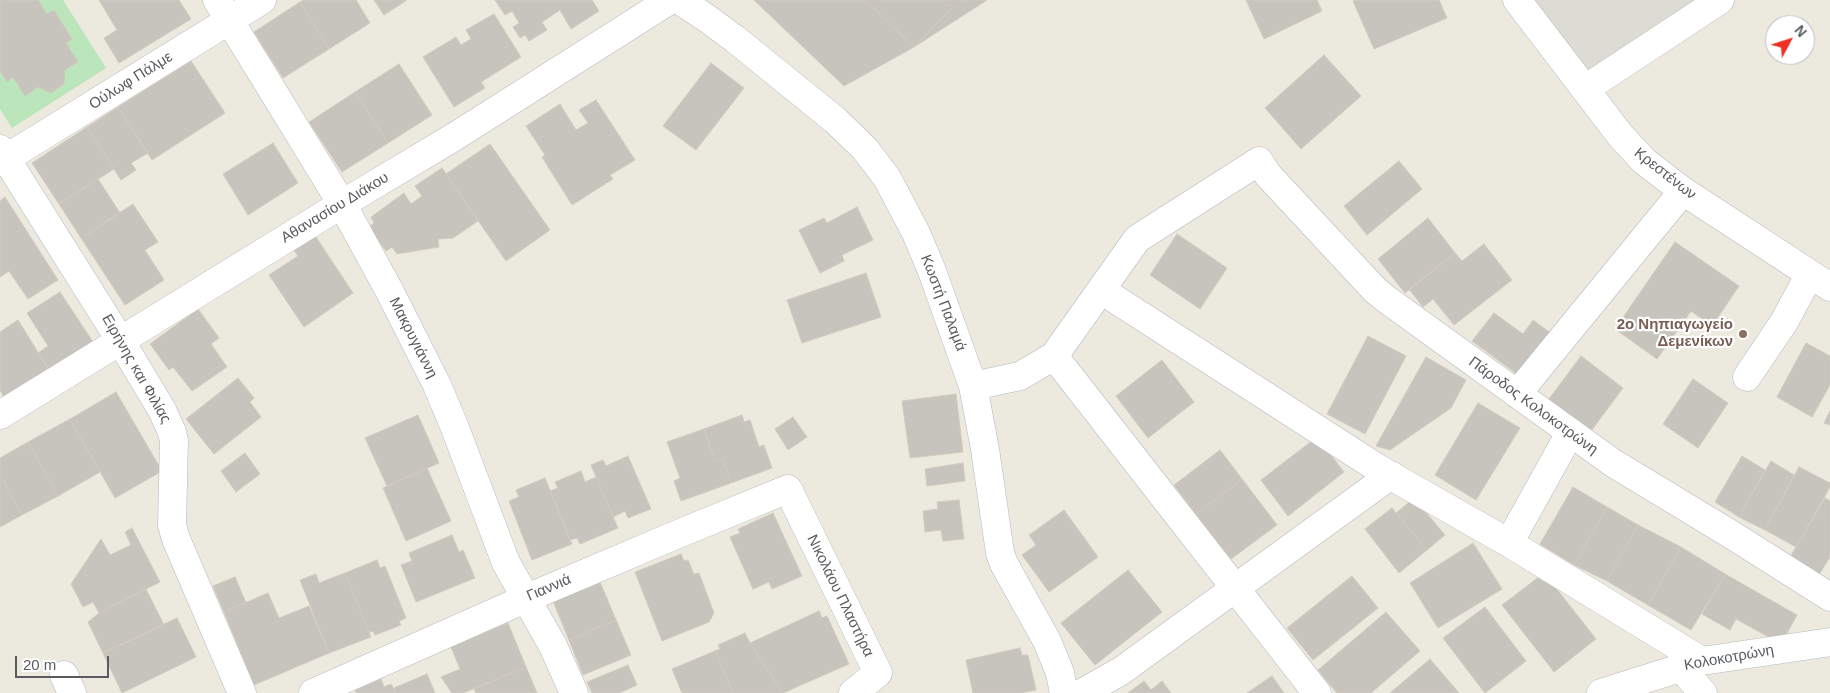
<!DOCTYPE html>
<meta charset="utf-8">
<style>
body{margin:0}
#map{position:relative;width:1830px;height:693px;overflow:hidden;background:#ece9df;font-family:Arial,sans-serif}
canvas{display:block}
.north{position:absolute;left:1765px;top:15px;width:50px;height:50px;box-sizing:border-box;background:#fff;border:1px solid #bcbec0;border-radius:50%;rotate:50deg;font-size:14px;font-weight:700;line-height:20px;text-align:center;color:#585c61}
.north::after{content:'';display:block;margin:auto;width:18px;height:22px;background:#ee3124;clip-path:polygon(50% 0,100% 100%,50% 72%,0 100%)}
.scale{position:absolute;left:15px;top:656px;width:94px;height:22px;box-sizing:border-box;border:2px solid #585c61;border-top:0;padding-left:6px;font-size:15px;line-height:18px;white-space:nowrap;color:#585c61;-webkit-text-stroke:4px #fff;paint-order:stroke}
</style>
<div id="map">
<canvas width="1830" height="693"></canvas>
<div class="north">N</div>
<div class="scale">20 m</div>
</div>
<script>
const context = document.querySelector('canvas').getContext('2d');
context.lineJoin = 'round';
function paint(path, color) {
  context.fillStyle = color;
  context.fill(path, 'evenodd');
}
function poly(rows) {
  const path = new Path2D();
  for (const r of rows) {
    path.moveTo(r[0], r[1]);
    for (let i = 2; i < r.length; i += 2) path.lineTo(r[i], r[i + 1]);
  }
  return path;
}
function trace(path, color, width, dash) {
  context.strokeStyle = color;
  context.lineWidth = width;
  context.lineCap = dash ? 'butt' : 'round';
  context.setLineDash(dash || []);
  context.stroke(path);
}
function label(font, color, halo, rows, align = 'center') {
  context.font = font + ' Arial,sans-serif';
  context.lineWidth = 4.5;
  context.setLineDash([]);
  context.textBaseline = 'middle';
  context.strokeStyle = halo;
  context.fillStyle = color;
  for (const [text, x, y, turn = 0] of rows) {
    context.save();
    context.translate(x, y);
    context.rotate((+turn || 0) * Math.PI / 180);
    context.textAlign = isNaN(turn) ? turn : align;
    if (halo) context.strokeText(text, 0, 0);
    context.fillText(text, 0, 0);
    context.restore();
  }
}
paint(poly([
 [1527,0,1700,0,1584,76]
]), '#dcdbd4');
paint(poly([
 [0,0,63,0,106,68,12,128,0,109]
]), '#bbe5ba');
const building = poly([
 [0,0,38,0,47,14,54,10,72,39,66,43,78,62,65,70,64,84,51,93,38,87,25,96,13,77,7,82,0,71,0,0],
 [99,0,179,0,191,19,119,63,104,38,117,30,99,0],
 [304,0,356,0,370,23,329,49,300,2,304,0],
 [374,0,407,0,384,15,374,0],
 [495,0,592,0,599,11,571,29,560,10,542,22,547,30,529,41,525,35,520,38,513,27,519,23,512,11,505,15,495,0],
 [754,0,865,0,914,47,844,86,754,0],
 [865,0,946,0,953,7,914,47,865,0],
 [946,0,987,0,914,47,953,7,946,0],
 [1246,0,1317,0,1322,11,1264,39,1246,0],
 [1355,0,1439,0,1447,18,1374,49,1353,1,1355,0],
 [300,2,329,49,283,78,254,32,300,2],
 [494,14,521,57,481,82,485,88,454,107,423,57,456,37,461,45,471,39,466,30,494,14],
 [1324,55,1361,96,1301,149,1265,108,1324,55],
 [191,61,225,113,152,160,118,107,191,61],
 [711,63,744,88,696,150,663,126,711,63],
 [399,64,432,115,388,143,355,92,399,64],
 [355,92,388,143,342,172,309,122,355,92],
 [596,100,635,160,610,175,613,179,572,205,542,157,545,155,526,126,560,104,576,130,588,123,579,110,596,100],
 [118,107,148,153,131,163,136,170,121,180,87,127,118,107],
 [87,127,114,169,59,204,32,163,87,127],
 [273,143,298,183,248,215,223,174,273,143],
 [490,144,550,230,506,261,446,174,490,144],
 [1399,161,1422,189,1367,235,1344,206,1399,161],
 [442,168,478,221,453,238,438,239,439,247,397,254,392,247,386,251,369,227,374,223,371,217,404,193,411,204,422,196,415,186,442,168],
 [98,179,120,213,81,238,59,204,98,179],
 [5,197,58,280,28,299,9,271,0,277,0,201,5,197],
 [133,204,158,242,145,250,164,280,125,305,81,238,133,204],
 [857,207,873,240,842,255,844,261,820,273,799,230,824,218,827,223,857,207],
 [1428,218,1455,253,1405,293,1378,259,1428,218],
 [314,234,353,293,304,327,269,275,298,256,293,249,314,234],
 [1177,234,1227,268,1200,309,1150,275,1177,234],
 [1675,242,1739,286,1712,326,1691,311,1657,359,1615,329,1675,242],
 [1484,244,1512,280,1454,325,1433,299,1423,307,1409,289,1455,253,1462,261,1484,244],
 [866,273,881,317,802,343,787,300,866,273],
 [60,292,93,342,49,370,38,353,48,346,27,313,60,292],
 [198,309,219,338,211,344,227,367,192,391,173,367,169,370,150,344,198,309],
 [1494,313,1523,334,1533,320,1552,334,1521,377,1472,341,1494,313],
 [18,320,49,370,4,397,0,390,0,332,18,320],
 [1368,336,1406,356,1365,434,1327,414,1368,336],
 [1806,343,1830,356,1830,385,1812,417,1777,397,1806,343],
 [1581,356,1623,388,1588,435,1546,403,1581,356],
 [1426,357,1466,380,1451,408,1390,450,1376,446,1426,357],
 [1162,360,1194,402,1148,438,1116,396,1162,360],
 [238,378,254,398,250,402,261,417,214,454,186,419,238,378],
 [1693,379,1728,403,1698,448,1663,424,1693,379],
 [116,392,162,471,115,498,70,419,116,392],
 [956,394,963,452,910,458,902,401,956,394],
 [1478,403,1520,428,1476,500,1435,475,1478,403],
 [1830,411,1830,425,1824,423,1830,411],
 [418,415,439,463,387,486,365,438,418,415],
 [742,415,744,422,750,420,759,447,764,445,772,468,731,483,723,459,715,461,704,429,742,415],
 [793,417,807,437,788,450,775,429,793,417],
 [70,419,100,472,58,496,28,442,70,419],
 [704,429,715,461,723,459,731,483,681,501,674,481,680,478,667,442,704,429],
 [1317,437,1344,472,1288,516,1261,480,1317,437],
 [28,442,58,496,22,515,0,475,0,458,28,442],
 [1220,450,1242,479,1196,514,1174,485,1220,450],
 [245,453,260,474,236,492,221,471,245,453],
 [628,456,651,509,628,518,625,511,613,517,591,465,603,460,606,466,628,456],
 [1742,456,1765,470,1739,517,1715,502,1742,456],
 [1771,461,1794,475,1765,530,1739,517,1771,461],
 [963,463,965,481,927,486,925,469,963,463],
 [1799,467,1830,483,1830,487,1796,547,1765,530,1799,467],
 [427,468,451,521,406,541,383,488,427,468],
 [581,471,585,482,596,477,618,528,580,544,577,538,570,540,550,491,558,488,555,482,581,471],
 [0,475,22,515,0,527,0,475],
 [545,478,572,544,532,560,509,501,519,497,516,490,545,478],
 [1242,479,1277,525,1231,559,1196,514,1242,479],
 [1573,487,1607,507,1574,565,1540,544,1573,487],
 [1414,498,1445,535,1427,550,1396,513,1414,498],
 [1825,498,1830,501,1830,557,1815,581,1786,564,1825,498],
 [959,500,964,539,943,541,941,530,925,532,923,511,938,509,937,502,959,500],
 [1607,507,1638,525,1607,581,1574,565,1607,507],
 [1392,508,1427,550,1399,573,1365,529,1392,508],
 [1064,510,1098,557,1049,592,1022,555,1036,545,1029,535,1064,510],
 [773,513,802,576,772,589,769,582,753,589,730,537,740,533,738,529,773,513],
 [1638,525,1681,547,1648,605,1607,581,1638,525],
 [132,528,160,582,99,613,93,602,83,607,71,584,101,539,110,555,131,545,125,532,132,528],
 [452,535,459,552,463,550,475,578,416,602,401,565,412,561,409,553,452,535],
 [1473,543,1502,589,1438,628,1410,583,1473,543],
 [1681,547,1725,574,1691,630,1648,605,1681,547],
 [681,554,684,561,688,560,694,574,699,573,714,613,709,622,662,641,635,572,681,554],
 [377,560,380,568,385,566,406,618,399,621,401,625,375,635,373,631,369,632,345,573,377,560],
 [1128,570,1162,612,1095,665,1061,623,1128,570],
 [345,573,371,637,329,653,300,580,316,574,319,583,345,573],
 [1544,573,1596,639,1554,672,1502,605,1544,573],
 [1725,574,1797,615,1781,644,1736,619,1730,630,1702,614,1725,574],
 [1352,576,1378,608,1313,660,1287,628,1352,576],
 [235,577,246,603,224,612,213,586,235,577],
 [600,582,616,620,569,640,553,601,600,582],
 [146,589,164,625,103,653,88,622,99,613,146,589],
 [268,593,279,618,309,606,329,653,254,685,224,612,268,593],
 [1485,607,1526,661,1485,693,1443,638,1485,607],
 [819,611,822,618,827,616,849,664,783,693,750,643,819,611],
 [1386,612,1420,651,1371,693,1337,693,1318,670,1386,612],
 [177,618,196,657,122,693,103,653,177,618],
 [616,620,631,655,583,675,569,640,616,620],
 [508,623,526,667,463,693,452,693,441,677,460,669,451,647,508,623],
 [745,633,750,643,783,693,733,693,715,651,720,649,718,645,745,633],
 [1020,648,1022,655,1028,655,1036,690,1020,693,973,693,966,660,1020,648],
 [715,651,733,693,682,693,672,669,715,651],
 [1430,659,1459,693,1390,693,1430,659],
 [628,665,637,685,619,693,592,693,587,682,628,665],
 [526,667,537,693,476,693,474,689,526,667],
 [427,674,435,693,396,693,394,688,427,674],
 [1272,676,1284,693,1247,693,1272,676],
 [381,679,384,687,391,684,396,693,356,693,355,690,381,679],
 [1144,681,1151,690,1162,681,1171,693,1128,693,1144,681]
]);
paint(building, '#c7c4bd');
trace(building, '#d1cbbe', 1);
const minor = poly([
 [217,0,342,204,390,292,437,385,455,428,506,563,553,646,574,693],
 [679,0,705,17,735,39,835,120,865,149,887,178,916,233,932,271,973,386,985,449,1000,553,1004,564,1047,641,1060,673,1064,693],
 [1517,0,1620,135,1644,161,1683,191,1830,287],
 [1585,89,1720,0],
 [0,149,120,340,162,410,172,432,174,441,172,525,176,539,242,693],
 [0,162,262,0],
 [1101,290,1379,469,1509,543,1702,661],
 [1054,356,1317,693],
 [1747,377,1784,322,1810,274],
 [973,386,1020,376,1054,356,1137,239,1259,161,1268,175,1375,290,1386,299,1613,463,1732,535,1830,597],
 [1517,394,1683,191],
 [0,415,342,204,454,137,670,0],
 [1509,543,1570,433],
 [1680,667,1703,693],
 [64,675,72,693],
 [313,693,527,598,678,534,788,489,878,673,853,693],
 [1082,693,1121,671,1391,475],
 [1601,693,1702,661,1830,642]
]);
trace(minor, '#b5b8bd', 29);
trace(minor, '#fff', 28);
for (const [x, y, r, color] of [
 [1743,334,5,"#8d6e63"]
]) {
  const dot = new Path2D();
  dot.arc(x, y, r, 0, 2 * Math.PI);
  context.fillStyle = color;
  context.fill(dot);
  trace(dot, '#fff', 2);
}
label('15px', '#585c61', '#fff', [
 ["Ούλωφ Πάλμε",131,81,-32],
 ["Κρεστένων",1665,174,38],
 ["Αθανασίου Διάκου",335,208,-31],
 ["Κωστή Παλαμά",943,303,69],
 ["Μακρυγιάννη",413,338,63],
 ["Ειρήνης και Φιλίας",136,369,60],
 ["Πάροδος Κολοκοτρώνη",1533,406,36],
 ["Γιαννιά",549,588,-23],
 ["Νικολάου Πλαστήρα",840,596,64],
 ["Κολοκοτρώνη",1729,658,-10]
]);
label('bold 15px', '#785e54', '#fff', [
 ["2ο Νηπιαγωγείο",1733,325],
 ["Δεμενίκων",1733,342]
], 'right');
</script>
